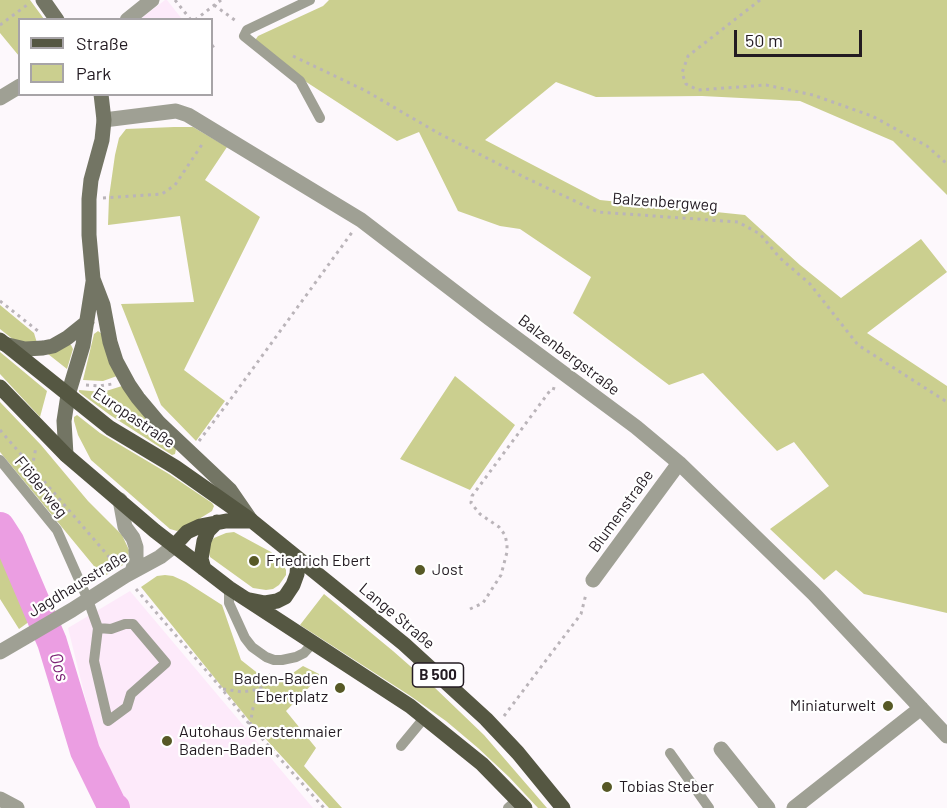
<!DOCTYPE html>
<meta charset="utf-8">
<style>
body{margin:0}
#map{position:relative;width:947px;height:808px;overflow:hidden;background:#fdf8fc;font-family:Barlow,sans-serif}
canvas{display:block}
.legend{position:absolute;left:18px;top:18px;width:195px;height:78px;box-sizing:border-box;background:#fff;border:2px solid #a7a4a7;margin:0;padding:8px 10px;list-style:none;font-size:18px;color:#231b22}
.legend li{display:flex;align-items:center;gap:12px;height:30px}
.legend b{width:30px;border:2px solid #a7a4a7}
.scale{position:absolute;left:734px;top:30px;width:128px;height:27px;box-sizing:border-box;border:3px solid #231b22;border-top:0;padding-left:8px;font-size:18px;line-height:21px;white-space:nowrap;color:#231b22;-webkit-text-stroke:4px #fff;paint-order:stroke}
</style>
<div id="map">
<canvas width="947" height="808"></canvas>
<ul class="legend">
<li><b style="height:8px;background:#555742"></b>Straße</li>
<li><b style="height:16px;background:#cbcf8f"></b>Park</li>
</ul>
<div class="scale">50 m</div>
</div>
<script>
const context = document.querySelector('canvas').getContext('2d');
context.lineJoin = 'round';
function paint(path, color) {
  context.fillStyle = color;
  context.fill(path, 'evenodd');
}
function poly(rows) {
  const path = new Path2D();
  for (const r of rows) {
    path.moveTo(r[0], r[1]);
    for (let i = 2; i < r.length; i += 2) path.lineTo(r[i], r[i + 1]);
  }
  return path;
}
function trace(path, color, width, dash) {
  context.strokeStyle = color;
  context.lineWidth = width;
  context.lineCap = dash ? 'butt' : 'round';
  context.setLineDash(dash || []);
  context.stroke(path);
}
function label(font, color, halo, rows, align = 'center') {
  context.font = font + ' Barlow,sans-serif';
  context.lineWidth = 4.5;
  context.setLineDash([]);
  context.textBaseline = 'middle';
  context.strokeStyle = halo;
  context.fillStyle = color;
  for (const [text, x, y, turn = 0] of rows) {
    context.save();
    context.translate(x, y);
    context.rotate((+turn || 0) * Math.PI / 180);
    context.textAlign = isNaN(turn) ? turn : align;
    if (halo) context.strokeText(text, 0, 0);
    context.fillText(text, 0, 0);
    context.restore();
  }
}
paint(poly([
 [165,0,167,0,182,19,139,20],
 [130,591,313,808,127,808,105,778,68,628]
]), '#fdeafa');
paint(poly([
 [0,0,30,0,44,19,20,20,19,56,0,33],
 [329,0,947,0,947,195,893,141,800,101,702,96,596,97,556,82,485,140,600,200,745,215,800,265,841,298,921,239,947,272,867,333,947,386,947,613,864,594,836,570,824,580,770,529,829,486,794,442,777,451,703,373,669,385,573,313,591,277,520,229,500,226,458,211,419,132,397,141,251,46,258,36,323,6],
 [174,127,193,127,227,147,205,180,260,217,184,370,225,401,196,441,161,405,121,304,194,302,180,216,108,225,109,197,115,155,119,138,126,129],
 [0,305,34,333,37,343,16,341,10,337,0,329],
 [98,331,102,334,117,376,103,381,83,380,94,334],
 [68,345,71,345,73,349,67,369,48,354],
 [0,352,47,391,40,417,0,374],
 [455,376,515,425,470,490,400,459],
 [122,386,176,449,175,454,172,455,110,415,79,392,79,390,103,392],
 [0,402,41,445,88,501,122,535,129,550,128,558,123,565,103,577,0,452],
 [77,415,100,433,169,474,212,503,214,506,212,511,181,530,177,531,170,529,91,460,78,435,74,421,74,417],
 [234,532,271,552,281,560,286,570,286,575,279,585,273,589,266,590,253,588,210,557,209,552,210,543,214,538,226,533],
 [0,544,37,616,19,629,0,599],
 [165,575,173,576,186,582,222,605,241,660,274,686,303,666,321,675,286,711,316,748,304,766,342,808,329,808,252,724,141,587,157,576],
 [324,594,393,651,434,687,484,735,547,808,538,808,509,777,478,748,446,721,409,695,300,625]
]), '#cbcf8f');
trace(poly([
 [0,527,9,541,52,642,85,751,112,806,115,808]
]), '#eb9ee2', 30);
trace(poly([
 [175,0,191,20],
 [760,0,688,56,682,73,686,84,698,90,766,85,813,95,872,116,927,146,947,164],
 [214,5,236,21],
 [195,20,221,0],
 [0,25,27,5],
 [212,45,216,51],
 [293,56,366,91,438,133,526,178,598,212,738,222,760,234,780,258,810,284,858,345,947,402],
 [103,198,162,194,175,185,203,143],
 [0,301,38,331,39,334],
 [86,385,100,386,112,384],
 [0,430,116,565],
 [199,441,230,400,353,231],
 [32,468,36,447],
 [136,589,222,689,250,725,324,808],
 [470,609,483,603,501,575,507,552,507,544,505,535,499,527,480,514,471,503,472,496,552,388,558,390],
 [223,689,243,692,260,689],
 [504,716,581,614,586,594],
 [250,725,253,708,260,689,271,674]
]), '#bab4b9', 3, [3, 4.5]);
trace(poly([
 [310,0,247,30,244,36,300,81,320,118],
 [0,460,57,530,88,600,98,628],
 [229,588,229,603,245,638,252,647,266,657,274,660,282,660,296,657,304,653,313,643],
 [125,624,133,624,166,663,131,694,127,707,108,721,94,661,98,628,111,629,125,624],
 [401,746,425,717],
 [670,753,709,808],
 [508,808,518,799]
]), '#9fa094', 10);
trace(poly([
 [127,20,152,0],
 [0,98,20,86],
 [104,120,176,111,188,115,361,220,489,318,636,427,679,463,814,594,947,736],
 [120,500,125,527,133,538,136,547,136,558,132,572],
 [593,580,679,463],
 [0,652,72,610,125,576,160,557,174,546],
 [721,749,768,808],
 [0,799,17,808],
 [794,808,921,708]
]), '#9fa094', 15);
trace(poly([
 [43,0,57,20],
 [101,94,104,120,102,140,91,180,89,199,89,235,93,279,103,305,110,342,116,361,129,385,138,398,159,423,230,490,250,519],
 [4,344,25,349,43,348,53,346,67,338,87,322],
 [66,455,64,421,68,395,83,345,93,282]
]), '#737564', 15);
trace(poly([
 [0,340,110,428,175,467,252,521,404,644,486,719,518,753,563,808],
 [0,387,66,455,155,531,229,588,410,706,482,764,525,808],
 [174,546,187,532,200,526,226,521,252,521],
 [204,569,201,559,204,541,208,531,217,522],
 [250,600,265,603,277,601,285,597,293,585,297,574,298,559]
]), '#555742', 15);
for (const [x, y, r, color] of [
 [254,561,6,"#575926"],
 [420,570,6,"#575926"],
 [340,688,6,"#575926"],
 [888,706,6,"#575926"],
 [167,741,6,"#575926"],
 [607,787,6,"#575926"]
]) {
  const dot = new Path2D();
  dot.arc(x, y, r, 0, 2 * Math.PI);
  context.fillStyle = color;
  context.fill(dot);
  trace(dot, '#fff', 2);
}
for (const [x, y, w] of [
 [438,675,51]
]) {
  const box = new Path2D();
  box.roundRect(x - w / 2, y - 12, w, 24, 4.5);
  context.fillStyle = '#fff';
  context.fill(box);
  trace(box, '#231b22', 1.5);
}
label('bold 15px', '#231b22', null, [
 ["B 500",438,675]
]);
label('16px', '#231b22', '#fff', [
 ["Balzenbergweg",665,202,4],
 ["Balzenbergstraße",569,355,37],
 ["Europastraße",134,418,34],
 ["Flößerweg",41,487,51],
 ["Blumenstraße",621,511,-54],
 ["Jagdhausstraße",78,584,-31],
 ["Lange Straße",397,616,40]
]);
label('16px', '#231b22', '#fff', [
 ["Friedrich Ebert",266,561],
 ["Jost",432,570],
 ["Baden-Baden",328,679,"right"],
 ["Ebertplatz",328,697,"right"],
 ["Miniaturwelt",876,706,"right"],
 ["Autohaus Gerstenmaier",179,732],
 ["Baden-Baden",179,750],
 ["Tobias Steber",619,787]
], 'left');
label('italic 18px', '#7c2375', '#fff', [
 ["Oos",59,667,73]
]);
</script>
